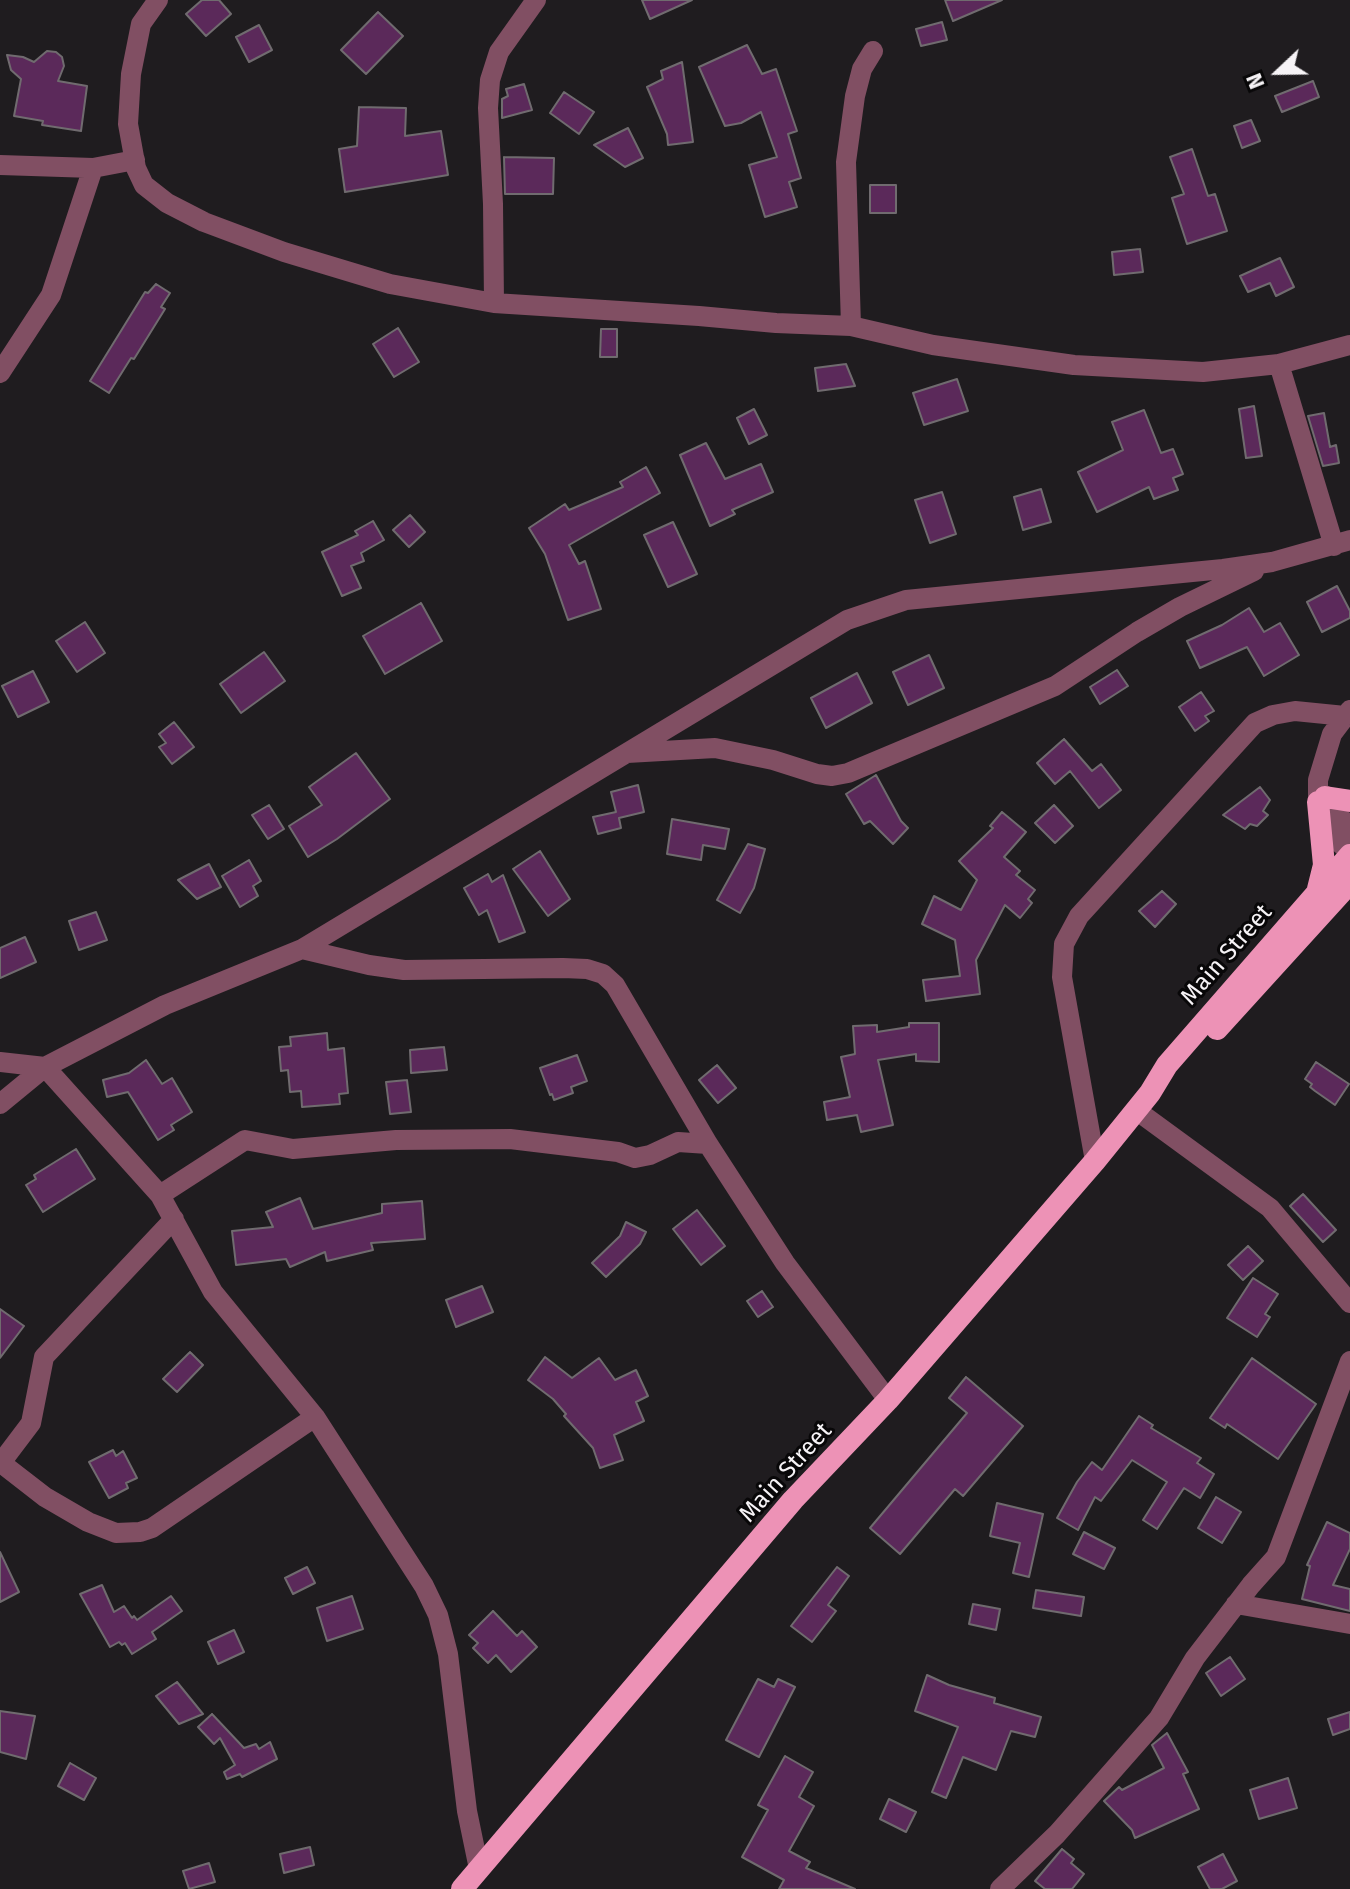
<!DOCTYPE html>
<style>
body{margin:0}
#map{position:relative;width:1350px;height:1889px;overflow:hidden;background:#1f1c1f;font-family:"Fira Sans",sans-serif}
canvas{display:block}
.north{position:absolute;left:1238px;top:32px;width:80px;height:80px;-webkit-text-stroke:6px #080708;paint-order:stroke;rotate:248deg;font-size:22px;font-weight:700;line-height:32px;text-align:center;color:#f6f3f6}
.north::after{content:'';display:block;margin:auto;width:28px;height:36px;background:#f6f3f6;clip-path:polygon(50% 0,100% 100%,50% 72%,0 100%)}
</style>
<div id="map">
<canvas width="1350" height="1889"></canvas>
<div class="north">N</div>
</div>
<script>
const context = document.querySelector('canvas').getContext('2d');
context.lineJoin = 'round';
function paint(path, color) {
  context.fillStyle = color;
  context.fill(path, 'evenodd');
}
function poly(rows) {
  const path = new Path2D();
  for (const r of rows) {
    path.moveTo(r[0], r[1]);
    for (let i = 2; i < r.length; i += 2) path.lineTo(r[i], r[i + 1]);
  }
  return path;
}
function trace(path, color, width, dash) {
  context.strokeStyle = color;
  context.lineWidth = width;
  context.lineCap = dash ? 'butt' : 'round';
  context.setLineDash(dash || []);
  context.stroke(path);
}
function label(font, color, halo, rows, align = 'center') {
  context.font = font + ' "Fira Sans",sans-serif';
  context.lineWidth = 6;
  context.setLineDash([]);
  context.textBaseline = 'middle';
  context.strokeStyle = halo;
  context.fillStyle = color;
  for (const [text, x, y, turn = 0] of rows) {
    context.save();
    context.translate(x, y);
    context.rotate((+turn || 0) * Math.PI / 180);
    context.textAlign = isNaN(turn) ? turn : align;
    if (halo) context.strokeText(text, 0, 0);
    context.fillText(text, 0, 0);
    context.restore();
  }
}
const building = poly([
 [202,0,219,0,231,14,206,36,186,14,202,0],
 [642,0,692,0,650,19,642,0],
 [945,0,1002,0,953,21,945,0],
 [378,12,403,36,366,74,341,50,378,12],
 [942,22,947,40,921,46,916,29,942,22],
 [259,25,272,50,249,62,236,37,259,25],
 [747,45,762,74,776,69,797,131,788,134,801,178,789,182,797,207,765,217,749,165,777,157,761,112,741,123,725,126,699,67,747,45],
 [47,51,56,52,62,57,64,66,58,81,87,86,81,131,42,125,43,121,14,116,21,79,11,70,7,55,23,57,34,62,47,51],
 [682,62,693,142,668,145,667,134,647,87,663,79,661,71,682,62],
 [1313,81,1319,97,1282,112,1275,96,1313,81],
 [524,84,532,110,502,118,502,99,508,96,506,89,524,84],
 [564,92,594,112,579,134,550,113,564,92],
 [359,107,406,108,405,136,441,131,448,175,345,192,339,149,357,146,359,107],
 [1251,120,1260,141,1242,148,1234,126,1251,120],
 [628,128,643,158,625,167,594,145,628,128],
 [1192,149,1208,196,1215,194,1227,231,1187,244,1172,198,1184,194,1170,157,1192,149],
 [504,157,554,158,553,194,505,194,504,157],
 [870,185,896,185,896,213,870,213,870,185],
 [1140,249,1143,272,1114,275,1112,252,1140,249],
 [1280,258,1294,287,1276,296,1270,283,1248,292,1240,276,1280,258],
 [156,284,170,293,161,307,165,309,134,359,131,358,109,393,90,381,145,292,148,293,156,284],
 [398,328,419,362,394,377,373,344,398,328],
 [601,329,617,329,617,357,600,357,601,329],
 [846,364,855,386,818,391,815,368,846,364],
 [957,379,968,411,924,425,913,393,957,379],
 [1254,406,1262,456,1246,458,1239,409,1254,406],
 [754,409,767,435,749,444,737,418,754,409],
 [1144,410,1161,453,1173,449,1183,474,1173,478,1178,490,1154,499,1149,487,1097,512,1078,472,1123,450,1112,422,1144,410],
 [1324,413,1330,447,1336,445,1339,463,1323,466,1308,416,1324,413],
 [706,443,725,479,761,464,773,492,732,510,735,514,710,526,680,455,706,443],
 [646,467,660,493,569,545,579,564,585,561,601,609,568,620,545,554,529,528,565,504,569,510,623,487,620,482,646,467],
 [1041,489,1051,522,1023,530,1014,497,1041,489],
 [942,492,956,534,930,543,915,500,942,492],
 [410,515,425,532,409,547,393,530,410,515],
 [373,521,384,540,361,553,364,561,351,566,361,588,342,596,322,552,358,535,355,531,373,521],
 [673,522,697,574,668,587,644,535,673,522],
 [1337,586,1350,611,1350,618,1322,632,1307,602,1337,586],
 [421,603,442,641,385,674,363,636,421,603],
 [1249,608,1264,632,1280,623,1299,655,1264,676,1247,647,1200,668,1187,641,1222,625,1249,608],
 [85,622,105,653,77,672,56,641,85,622],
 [264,652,285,681,241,713,220,684,264,652],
 [929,655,944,688,908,705,893,672,929,655],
 [1117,670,1128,686,1100,704,1090,687,1117,670],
 [33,671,49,702,18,717,2,686,33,671],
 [857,673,872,703,826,728,811,698,857,673],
 [1201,692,1214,711,1205,716,1209,721,1195,731,1179,707,1201,692],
 [174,722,194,747,172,764,159,747,166,743,159,734,174,722],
 [1064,739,1092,771,1101,764,1121,790,1099,808,1070,771,1055,784,1037,763,1064,739],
 [356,753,390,799,337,839,308,857,289,826,322,805,309,787,356,753],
 [876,775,901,821,908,828,893,844,870,821,864,824,846,794,876,775],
 [638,785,644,812,619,818,621,828,598,834,593,817,616,812,611,792,638,785],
 [1260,787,1270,800,1263,811,1268,815,1257,826,1250,824,1245,829,1223,815,1260,787],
 [269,805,284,829,268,839,252,815,269,805],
 [1054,805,1073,826,1055,843,1035,823,1054,805],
 [1002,812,1026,832,1004,857,1020,871,1016,875,1035,890,1028,899,1032,903,1020,918,1005,905,976,960,980,994,926,1001,923,980,960,976,955,940,922,924,934,896,961,910,977,880,959,861,993,828,990,826,1002,812],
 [672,819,729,829,725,849,703,845,701,860,667,854,672,819],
 [748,844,765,849,754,888,740,913,717,900,748,844],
 [540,851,570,899,548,916,513,869,540,851],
 [249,860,261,881,253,886,258,896,240,907,222,876,249,860],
 [209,864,221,887,197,899,178,880,209,864],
 [488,874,492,882,503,875,525,932,499,942,487,910,479,915,464,888,488,874],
 [1162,891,1176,904,1155,927,1139,911,1162,891],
 [96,912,107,940,79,950,69,921,96,912],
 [25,937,36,962,0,978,0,948,25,937],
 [909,1023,939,1023,939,1062,916,1061,916,1054,878,1060,893,1125,861,1132,857,1115,827,1120,824,1102,850,1097,841,1057,855,1054,853,1026,877,1025,877,1032,909,1027,909,1023],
 [327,1033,328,1050,344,1048,348,1093,339,1094,340,1104,302,1107,301,1091,290,1092,288,1070,281,1071,279,1047,291,1046,290,1037,327,1033],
 [444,1047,447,1070,411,1073,410,1050,444,1047],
 [577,1055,587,1081,571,1087,573,1093,554,1100,552,1094,550,1095,540,1068,577,1055],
 [146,1060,162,1084,172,1078,192,1112,171,1125,174,1130,158,1140,128,1092,107,1097,103,1080,129,1073,146,1060],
 [1316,1062,1349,1084,1335,1105,1315,1091,1310,1087,1312,1084,1305,1079,1316,1062],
 [717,1065,736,1088,718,1103,699,1080,717,1065],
 [407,1080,411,1112,390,1114,386,1082,407,1080],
 [76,1149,95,1179,43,1212,26,1185,36,1179,34,1175,76,1149],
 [1303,1194,1336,1230,1323,1242,1290,1206,1303,1194],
 [300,1198,313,1229,382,1213,382,1204,422,1201,425,1239,371,1243,373,1250,327,1261,325,1252,290,1267,286,1259,236,1265,232,1231,273,1227,266,1212,300,1198],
 [697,1210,725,1246,701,1265,673,1229,697,1210],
 [626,1222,646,1232,640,1244,606,1277,592,1263,620,1236,626,1222],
 [1248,1246,1263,1261,1243,1280,1228,1265,1248,1246],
 [1253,1278,1278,1294,1265,1314,1270,1317,1257,1337,1227,1318,1253,1278],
 [482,1286,493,1312,456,1327,446,1300,482,1286],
 [762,1291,773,1307,758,1317,747,1301,762,1291],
 [0,1309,24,1326,0,1358,0,1309],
 [190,1352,203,1365,177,1392,163,1379,190,1352],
 [545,1357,572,1378,599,1358,615,1380,636,1370,648,1396,636,1402,644,1421,614,1435,623,1460,600,1468,593,1448,564,1416,566,1414,553,1399,528,1380,545,1357],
 [1252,1358,1316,1404,1278,1459,1227,1424,1225,1428,1210,1418,1252,1358],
 [966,1377,1023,1426,963,1496,955,1489,900,1554,870,1528,967,1413,949,1398,966,1377],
 [1139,1416,1153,1425,1151,1428,1201,1458,1197,1463,1214,1474,1200,1498,1184,1488,1157,1529,1143,1520,1167,1482,1132,1460,1101,1501,1095,1497,1078,1530,1057,1518,1077,1482,1092,1462,1102,1470,1139,1416],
 [113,1450,116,1456,123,1451,137,1478,126,1483,128,1488,109,1498,89,1462,113,1450],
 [1216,1497,1241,1512,1222,1543,1198,1528,1216,1497],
 [997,1503,1043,1514,1029,1577,1013,1573,1020,1543,990,1536,997,1503],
 [1327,1522,1350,1533,1350,1549,1333,1585,1350,1589,1350,1611,1302,1599,1310,1566,1307,1565,1327,1522],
 [1084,1532,1115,1548,1104,1569,1073,1554,1084,1532],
 [0,1552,19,1592,0,1602,0,1552],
 [307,1567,315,1583,293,1594,285,1578,307,1567],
 [837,1567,849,1576,828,1605,836,1611,812,1642,791,1626,837,1567],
 [102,1585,114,1612,124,1606,132,1618,134,1616,137,1620,171,1596,182,1611,152,1632,156,1639,132,1654,125,1643,122,1645,119,1642,110,1647,80,1594,102,1585],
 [1036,1590,1084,1597,1081,1616,1033,1608,1036,1590],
 [352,1596,363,1629,327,1641,317,1608,352,1596],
 [973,1604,1000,1609,996,1630,969,1624,973,1604],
 [493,1611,517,1636,522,1631,537,1647,511,1672,496,1655,488,1663,473,1648,478,1643,469,1635,493,1611],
 [234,1630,244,1652,218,1664,208,1642,234,1630],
 [1230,1657,1245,1679,1221,1696,1206,1673,1230,1657],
 [927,1675,949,1685,995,1698,994,1703,1041,1717,1035,1737,1011,1731,996,1770,963,1757,946,1798,932,1792,958,1727,915,1711,927,1675],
 [758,1679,774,1687,778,1679,795,1687,759,1757,726,1740,758,1679],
 [177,1682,203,1714,179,1724,156,1696,177,1682],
 [0,1711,35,1716,26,1759,0,1752,0,1711],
 [1350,1712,1350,1729,1333,1735,1328,1719,1350,1712],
 [212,1714,244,1748,256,1744,259,1749,270,1742,277,1759,242,1777,240,1774,227,1779,224,1772,235,1765,220,1738,214,1744,198,1727,212,1714],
 [1167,1733,1188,1772,1183,1774,1199,1809,1135,1838,1132,1830,1104,1801,1119,1787,1122,1790,1164,1768,1152,1745,1167,1733],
 [785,1756,813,1772,799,1797,814,1806,789,1851,810,1862,806,1868,855,1889,779,1889,784,1880,742,1857,768,1810,758,1805,785,1756],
 [70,1763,96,1778,84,1800,58,1786,70,1763],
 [1288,1778,1297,1808,1259,1819,1250,1790,1288,1778],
 [889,1799,916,1812,906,1832,880,1819,889,1799],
 [310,1847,314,1865,284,1873,280,1854,310,1847],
 [1062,1849,1074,1859,1071,1863,1084,1874,1072,1889,1045,1889,1035,1881,1062,1849],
 [1223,1854,1237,1881,1222,1889,1210,1889,1198,1867,1223,1854],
 [209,1863,215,1882,189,1889,183,1871,209,1863]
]);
paint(building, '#5b295a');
trace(building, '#706b6f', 2);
trace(poly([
 [158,0,141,24,131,74,128,124,136,168,144,185,167,203,204,222,284,252,390,284,494,303,699,316,776,323,851,326,933,345,1074,365,1203,372,1279,364,1350,345],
 [0,165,93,168,135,160],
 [494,303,493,204,488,108,490,80,499,52,536,0],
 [851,326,846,162,855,96,862,69,873,51],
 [1279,364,1334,546],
 [0,373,51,295,93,168],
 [1350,710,1332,734,1318,780,1318,802,1323,817,1336,840,1350,852],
 [627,753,715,748,773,760,817,774,832,776,848,773,1055,686,1137,632,1180,607,1254,571],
 [1324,795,1350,830],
 [302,949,369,965,404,970,563,968,587,969,603,974,615,985,708,1144,785,1263,888,1400],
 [0,1062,45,1067,160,1195,213,1292,315,1417,424,1586,438,1615,448,1654,467,1811,479,1869],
 [0,1104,45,1067,165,1005,302,949,847,620,906,600,1223,569,1272,562,1350,540],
 [1136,1110,1270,1208,1350,1303],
 [1095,1161,1062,977,1064,944,1079,916,1255,723,1273,715,1295,711,1345,716],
 [160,1195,245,1140,293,1149,396,1140,510,1139,618,1152,635,1158,650,1155,678,1142,708,1144],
 [1,1463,45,1497,88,1522,116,1533,140,1532,152,1528,315,1417],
 [0,1464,31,1423,44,1357,174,1219],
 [1236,1604,1350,1624],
 [1000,1889,1057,1834,1159,1718,1195,1658,1251,1585,1276,1557,1350,1361]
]), '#814f63', 20);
trace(poly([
 [1325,797,1350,801],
 [1318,802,1324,865,1318,889],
 [1217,1029,1350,883],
 [462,1889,793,1500,888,1400,1095,1161,1150,1093,1167,1065,1350,855]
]), '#ed92b6', 22);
label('24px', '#f6f3f6', '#080708', [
 ["Main Street",1227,955,-49],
 ["Main Street",786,1473,-48]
]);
</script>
